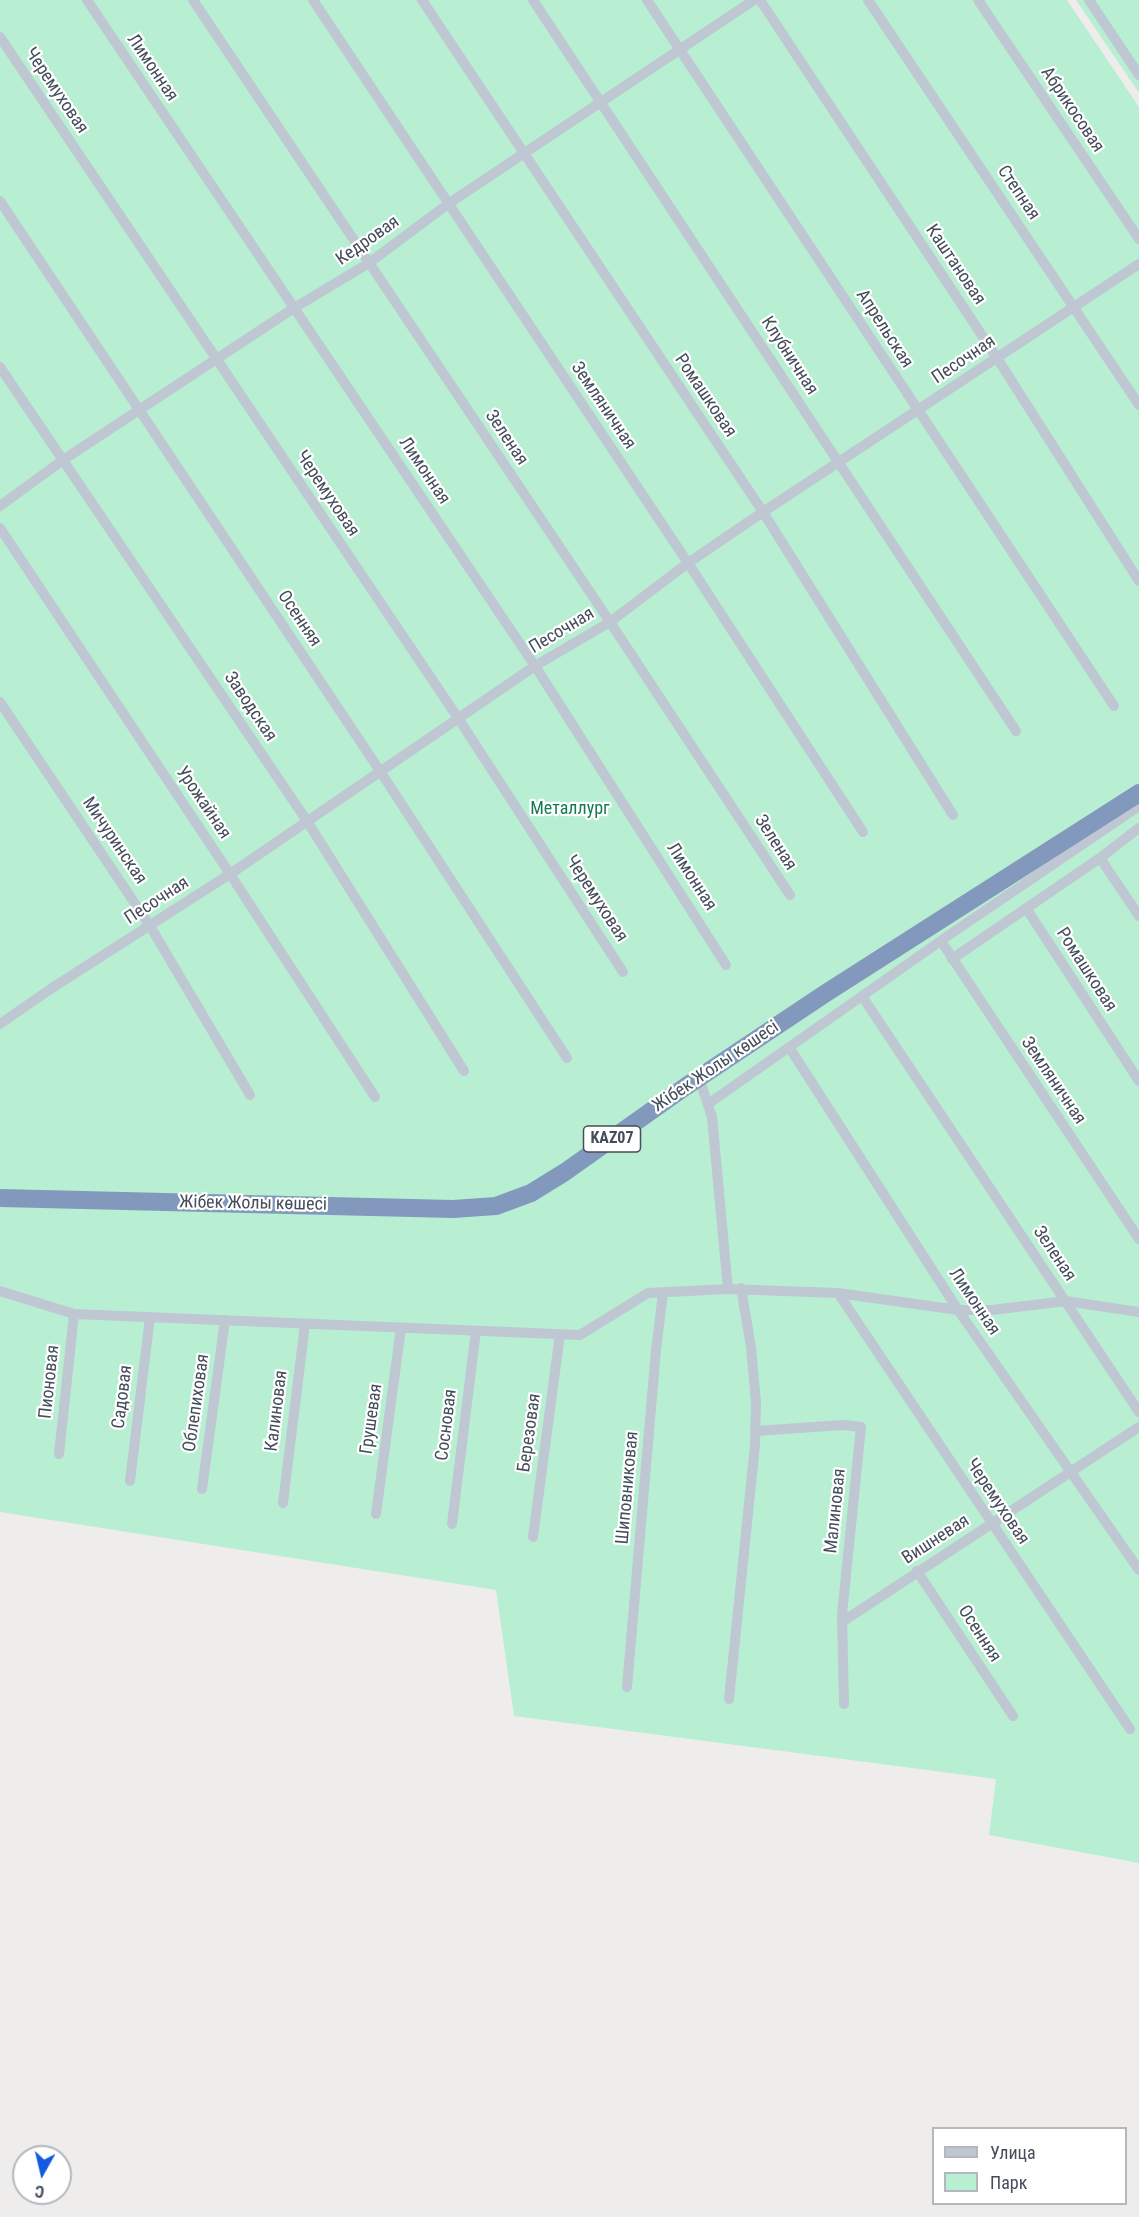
<!DOCTYPE html>
<meta charset="utf-8">
<style>
body{margin:0}
#map{position:relative;width:1139px;height:2217px;overflow:hidden;background:#efecec;font-family:"Roboto Condensed",sans-serif}
canvas{display:block}
.legend{position:absolute;left:932px;top:2127px;width:195px;height:78px;box-sizing:border-box;background:#fff;border:2px solid #b4b8bd;margin:0;padding:8px 10px;list-style:none;font-size:18px;color:#444d5a}
.legend li{display:flex;align-items:center;gap:12px;height:30px}
.legend b{width:30px;border:2px solid #b4b8bd}
.north{position:absolute;left:12px;top:2145px;width:60px;height:60px;box-sizing:border-box;background:#fff;border:2px solid #b4b8bd;border-radius:50%;rotate:188deg;font-size:16px;font-weight:700;line-height:24px;text-align:center;color:#444d5a}
.north::after{content:'';display:block;margin:auto;width:21px;height:27px;background:#1559e0;clip-path:polygon(50% 0,100% 100%,50% 72%,0 100%)}
</style>
<div id="map">
<canvas width="1139" height="2217"></canvas>
<ul class="legend">
<li><b style="height:8px;background:#bfc7d2"></b>Улица</li>
<li><b style="height:16px;background:#b8efd3"></b>Парк</li>
</ul>
<div class="north">С</div>
</div>
<script>
const context = document.querySelector('canvas').getContext('2d');
context.lineJoin = 'round';
function paint(path, color) {
  context.fillStyle = color;
  context.fill(path, 'evenodd');
}
function poly(rows) {
  const path = new Path2D();
  for (const r of rows) {
    path.moveTo(r[0], r[1]);
    for (let i = 2; i < r.length; i += 2) path.lineTo(r[i], r[i + 1]);
  }
  return path;
}
function trace(path, color, width, dash) {
  context.strokeStyle = color;
  context.lineWidth = width;
  context.lineCap = dash ? 'butt' : 'round';
  context.setLineDash(dash || []);
  context.stroke(path);
}
function label(font, color, halo, rows, align = 'center') {
  context.font = font + ' "Roboto Condensed",sans-serif';
  context.lineWidth = 4.5;
  context.setLineDash([]);
  context.textBaseline = 'middle';
  context.strokeStyle = halo;
  context.fillStyle = color;
  for (const [text, x, y, turn = 0] of rows) {
    context.save();
    context.translate(x, y);
    context.rotate((+turn || 0) * Math.PI / 180);
    context.textAlign = isNaN(turn) ? turn : align;
    if (halo) context.strokeText(text, 0, 0);
    context.fillText(text, 0, 0);
    context.restore();
  }
}
paint(poly([
 [0,0,1067,0,1139,107,1139,1863,989,1835,996,1779,514,1716,496,1590,0,1512],
 [1076,0,1139,0,1139,93]
]), '#b8efd3');
trace(poly([
 [87,0,535,666,726,965],
 [193,0,610,622,790,895],
 [313,0,688,563,863,832],
 [422,0,763,512,953,815],
 [533,0,1016,731],
 [647,0,1114,706],
 [760,0,997,358,1139,581],
 [868,0,1139,405],
 [978,0,1139,239],
 [1089,0,1139,75],
 [0,37,458,718,623,972],
 [0,201,380,771,567,1058],
 [0,367,307,821,464,1071],
 [0,506,63,460,139,410,294,308,369,263,448,204,754,0],
 [0,528,230,874,375,1097],
 [0,702,150,926,250,1095],
 [1100,858,1139,916],
 [1026,908,1139,1081],
 [941,941,1139,1239],
 [952,959,1100,858,1139,828],
 [862,996,1139,1412],
 [0,1024,52,988,230,874,535,666,610,622,688,563,763,512,1139,264],
 [789,1047,958,1310,1139,1570],
 [699,1078,712,1117,728,1289],
 [708,1104,952,933,1139,806],
 [0,1291,74,1314,580,1335,648,1293,728,1289,838,1293,958,1310,992,1310,1066,1301,1139,1312],
 [838,1293,1130,1729],
 [756,1431,843,1425,861,1427,842,1614,844,1704],
 [59,1454,74,1314],
 [130,1481,150,1317],
 [202,1489,225,1320],
 [283,1503,305,1324],
 [376,1514,401,1328],
 [452,1524,476,1331],
 [533,1537,560,1334],
 [917,1571,1013,1716],
 [842,1622,1139,1427],
 [627,1687,656,1350,663,1293],
 [729,1699,755,1445,756,1403,751,1347,741,1288]
]), '#bfc7d2', 10);
trace(poly([
 [0,1198,453,1209,496,1206,531,1193,565,1172,685,1087,826,993,1139,793]
]), '#8299bd', 18);
for (const [x, y, w] of [
 [612,1139,57]
]) {
  const box = new Path2D();
  box.roundRect(x - w / 2, y - 13, w, 26, 4.5);
  context.fillStyle = '#fff';
  context.fill(box);
  trace(box, '#444d5a', 1.5);
}
label('bold 16px', '#444d5a', null, [
 ["KAZ07",612,1139]
]);
label('18px', '#444d5a', '#fff', [
 ["Лимонная",152,68,56],
 ["Черемуховая",56,91,56],
 ["Абрикосовая",1072,110,56],
 ["Степная",1018,193,56],
 ["Кедровая",368,241,-35],
 ["Каштановая",955,265,56],
 ["Апрельская",884,329,57],
 ["Клубничная",789,356,57],
 ["Песочная",964,360,-34],
 ["Ромашковая",705,396,56],
 ["Земляничная",603,406,56],
 ["Зеленая",506,438,56],
 ["Лимонная",424,471,56],
 ["Черемуховая",327,494,56],
 ["Осенняя",299,619,56],
 ["Песочная",562,631,-31],
 ["Заводская",250,707,56],
 ["Урожайная",203,803,56],
 ["Мичуринская",114,841,56],
 ["Зеленая",775,843,57],
 ["Лимонная",691,877,57],
 ["Черемуховая",596,899,57],
 ["Песочная",157,901,-33],
 ["Ромашковая",1086,970,57],
 ["Жібек Жолы көшесі",716,1067,-34],
 ["Земляничная",1053,1081,56],
 ["Жібек Жолы көшесі",253,1204,1],
 ["Зеленая",1054,1254,56],
 ["Лимонная",974,1302,56],
 ["Пионовая",50,1382,-84],
 ["Садовая",123,1397,-83],
 ["Облепиховая",197,1403,-82],
 ["Калиновая",277,1411,-83],
 ["Грушевая",372,1419,-82],
 ["Сосновая",447,1425,-83],
 ["Березовая",530,1433,-82],
 ["Шиповниковая",628,1488,-85],
 ["Черемуховая",997,1502,56],
 ["Малиновая",836,1511,-84],
 ["Вишневая",936,1540,-33],
 ["Осенняя",979,1634,57]
]);
label('18px', '#157b53', '#fff', [
 ["Металлург",570,809]
]);
</script>
